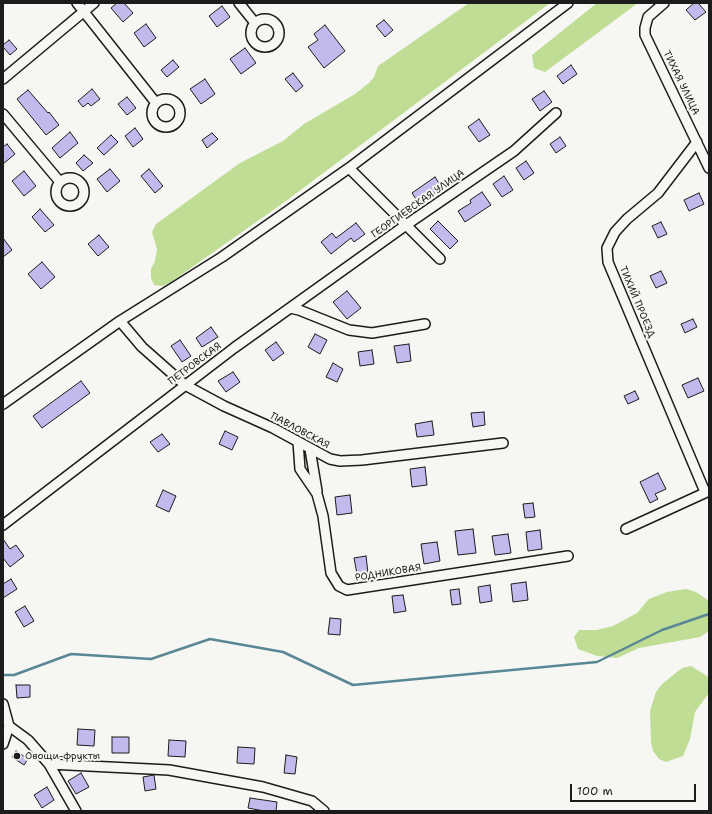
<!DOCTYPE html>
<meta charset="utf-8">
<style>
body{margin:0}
#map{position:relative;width:712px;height:814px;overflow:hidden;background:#f6f6f2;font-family:"Shantell Sans",sans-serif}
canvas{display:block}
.frame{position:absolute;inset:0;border:4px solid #1c1c1c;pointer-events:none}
.scale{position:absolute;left:570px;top:784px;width:126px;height:18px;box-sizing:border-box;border:2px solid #1c1c1c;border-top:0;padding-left:5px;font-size:12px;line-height:14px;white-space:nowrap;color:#1c1c1c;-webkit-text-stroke:3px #f6f6f2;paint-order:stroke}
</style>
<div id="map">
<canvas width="712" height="814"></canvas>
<div class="frame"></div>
<div class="scale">100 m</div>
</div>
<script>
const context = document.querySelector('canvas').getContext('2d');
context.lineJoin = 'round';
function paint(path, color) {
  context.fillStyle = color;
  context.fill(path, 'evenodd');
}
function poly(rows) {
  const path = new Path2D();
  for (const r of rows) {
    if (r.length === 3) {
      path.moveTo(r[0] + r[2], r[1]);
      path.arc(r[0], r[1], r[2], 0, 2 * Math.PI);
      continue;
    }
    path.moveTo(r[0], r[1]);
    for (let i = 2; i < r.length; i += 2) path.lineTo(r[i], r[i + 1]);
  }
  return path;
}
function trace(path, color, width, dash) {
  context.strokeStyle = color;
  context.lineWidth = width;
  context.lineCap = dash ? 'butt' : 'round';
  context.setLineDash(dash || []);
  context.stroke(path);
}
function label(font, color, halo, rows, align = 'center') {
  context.font = font + ' "Shantell Sans",sans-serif';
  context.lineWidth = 4;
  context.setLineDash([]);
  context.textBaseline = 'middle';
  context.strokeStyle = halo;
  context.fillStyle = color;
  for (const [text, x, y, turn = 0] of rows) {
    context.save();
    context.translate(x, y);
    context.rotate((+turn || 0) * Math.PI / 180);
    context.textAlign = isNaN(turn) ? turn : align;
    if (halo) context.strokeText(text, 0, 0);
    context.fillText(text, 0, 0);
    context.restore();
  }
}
paint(poly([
 [469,3,550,3,286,201,171,282,163,286,154,285,151,278,151,269,155,261,157,249,152,232,156,224,240,163,283,141,304,124,355,94,369,83,374,77,378,66],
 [597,3,638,3,545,72,534,68,532,55],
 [686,589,696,592,709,601,709,631,700,637,639,648,617,658,597,656,578,649,574,637,579,630,597,630,613,626,637,613,649,599,667,592],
 [691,666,707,676,709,680,709,693,695,712,690,739,683,756,666,762,659,759,653,751,651,742,650,711,656,692,662,684,682,668]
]), '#bfdd95');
trace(poly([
 [5,675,14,675,71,654,151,659,210,639,283,652,353,685,597,662,662,630,709,614]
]), '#5a8795', 2.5);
const building = poly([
 [117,3,124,3,133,13,123,22,111,8,117,3],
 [694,3,698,3,706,12,695,20,686,10,694,3],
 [222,6,230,17,217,27,209,16,222,6],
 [384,20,393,30,385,37,376,26,384,20],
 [146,24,156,38,144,47,134,33,146,24],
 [325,25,345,51,324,68,308,47,318,40,314,34,325,25],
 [9,40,17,49,10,55,3,47,3,45,9,40],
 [245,48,256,63,241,74,230,59,245,48],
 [173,60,179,67,167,77,161,70,173,60],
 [571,65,577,74,563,84,557,76,571,65],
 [293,73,303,86,296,92,285,79,293,73],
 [205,79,215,94,201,104,190,89,205,79],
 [92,89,100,99,91,106,88,103,83,107,78,101,92,89],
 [28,90,48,113,49,112,59,125,46,135,17,99,28,90],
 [544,91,552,102,540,111,532,99,544,91],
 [127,97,136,108,127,115,118,104,127,97],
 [479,119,490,135,479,142,468,127,479,119],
 [135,128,143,139,133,147,125,136,135,128],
 [70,132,78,143,60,158,52,148,70,132],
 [212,133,218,139,207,148,202,140,212,133],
 [111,135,118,142,104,155,97,148,111,135],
 [560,137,566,146,556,153,550,144,560,137],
 [7,144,15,154,3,164,3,147,7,144],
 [84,155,93,163,83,171,76,163,84,155],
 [526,161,534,173,524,180,516,168,526,161],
 [110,169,120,181,107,192,97,179,110,169],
 [149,169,163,186,155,193,141,176,149,169],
 [24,171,36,186,24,196,12,181,24,171],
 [504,176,513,190,502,197,493,184,504,176],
 [435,177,442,188,419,204,412,193,435,177],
 [482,192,491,205,465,222,458,211,471,203,470,200,482,192],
 [699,193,704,204,689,211,684,200,699,193],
 [40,209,54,225,45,232,32,217,40,209],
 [438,221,458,241,450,249,430,229,438,221],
 [661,222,667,234,658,238,652,226,661,222],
 [356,223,365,234,354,242,351,238,331,254,321,242,332,233,336,238,356,223],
 [99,235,109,247,98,256,88,244,99,235],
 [3,238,12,250,3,257,3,238],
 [42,262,55,277,41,289,28,274,42,262],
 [661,271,667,283,656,288,650,276,661,271],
 [347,291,361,308,347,319,333,302,347,291],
 [693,319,697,327,685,333,681,324,693,319],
 [211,327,218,337,202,347,196,338,211,327],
 [315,334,327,340,320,354,308,347,315,334],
 [180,340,191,356,182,362,171,346,180,340],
 [276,342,284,353,273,361,265,350,276,342],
 [409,344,411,361,397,363,394,346,409,344],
 [372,350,374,364,360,366,358,352,372,350],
 [333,363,343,369,337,382,326,377,333,363],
 [233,372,240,382,226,392,218,381,233,372],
 [698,378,704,391,688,398,682,385,698,378],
 [81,381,90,393,42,428,33,416,81,381],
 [635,391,639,399,628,404,624,396,635,391],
 [484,412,485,425,473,427,471,413,484,412],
 [432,421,434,435,417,437,415,424,432,421],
 [225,431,238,437,232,450,219,444,225,431],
 [162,434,170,444,158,452,150,442,162,434],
 [425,467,427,485,412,487,410,469,425,467],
 [658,473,666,489,655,494,658,499,650,503,640,482,658,473],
 [163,490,176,496,169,512,156,506,163,490],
 [350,495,352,513,337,515,335,497,350,495],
 [533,503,535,517,525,518,523,504,533,503],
 [473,529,476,553,458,555,455,531,473,529],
 [540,530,542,549,528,551,526,532,540,530],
 [508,534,511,553,495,555,492,536,508,534],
 [3,539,10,549,16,545,24,556,10,567,3,558,3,539],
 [437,542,440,561,424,564,421,544,437,542],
 [366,556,368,573,357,574,354,558,366,556],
 [11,579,17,589,3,598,3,584,11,579],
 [526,582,528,600,513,602,511,584,526,582],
 [490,585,492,601,480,603,478,587,490,585],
 [459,589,461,604,452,605,450,590,459,589],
 [403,595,406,611,394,613,392,596,403,595],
 [25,606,34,621,24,627,15,612,25,606],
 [330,618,341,619,340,635,328,634,330,618],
 [16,685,30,685,30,697,17,698,16,685],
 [78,729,95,730,94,746,77,745,78,729],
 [112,737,129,737,129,753,112,753,112,737],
 [169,740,186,741,185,757,168,756,169,740],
 [238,747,255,748,254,764,237,763,238,747],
 [16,751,28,759,24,765,12,757,16,751],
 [286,755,297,757,295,774,284,773,286,755],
 [81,773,89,787,76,794,68,781,81,773],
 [154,775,156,789,145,791,143,777,154,775],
 [47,787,54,800,42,808,34,795,47,787],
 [250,798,277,802,276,811,264,811,248,808,250,798]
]);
paint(building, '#c1bbed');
trace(building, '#1c1c1c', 1);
const minor = poly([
 [77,3,156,103],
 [239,3,255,23],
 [664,3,648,17,645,28,645,35,709,168],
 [265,33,14],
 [3,79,94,3],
 [166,113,14],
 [3,114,60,182],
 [697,142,658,193,627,219,615,232,607,248,608,262,705,492],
 [349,168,440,259],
 [70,192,14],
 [290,308,406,225,514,151,556,113],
 [120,321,142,347,185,385,224,406,273,428,330,459,340,461,362,460,503,443],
 [3,404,120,321,222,257,349,168,568,3],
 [298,442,300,469,317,494,323,516,331,573,339,586,347,590,568,556],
 [310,449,317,491],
 [3,525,234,348,290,308,299,310,349,330,372,333,425,324],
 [626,529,709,491],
 [3,704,9,726,3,744],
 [9,726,28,740,49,764,169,770,263,787,312,801,324,811],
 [49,764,76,811]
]);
trace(minor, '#1c1c1c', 12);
trace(minor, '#f6f6f2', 9);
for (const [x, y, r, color] of [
 [17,756,4,"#1c1c1c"]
]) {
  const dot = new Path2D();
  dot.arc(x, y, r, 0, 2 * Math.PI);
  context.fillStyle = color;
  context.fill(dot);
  trace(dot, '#f6f6f2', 1.5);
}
label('10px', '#1c1c1c', '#f6f6f2', [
 ["ТИХАЯ УЛИЦА",681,83,64],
 ["ГЕОРГИЕВСКАЯ УЛИЦА",418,204,-35],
 ["ТИХИЙ ПРОЕЗД",637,302,67],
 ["ПЕТРОВСКАЯ",195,364,-37],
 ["ПАВЛОВСКАЯ",300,431,28],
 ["РОДНИКОВАЯ",388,573,-9]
]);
label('10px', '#1c1c1c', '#f6f6f2', [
 ["Овощи-фрукты",25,756]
], 'left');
</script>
